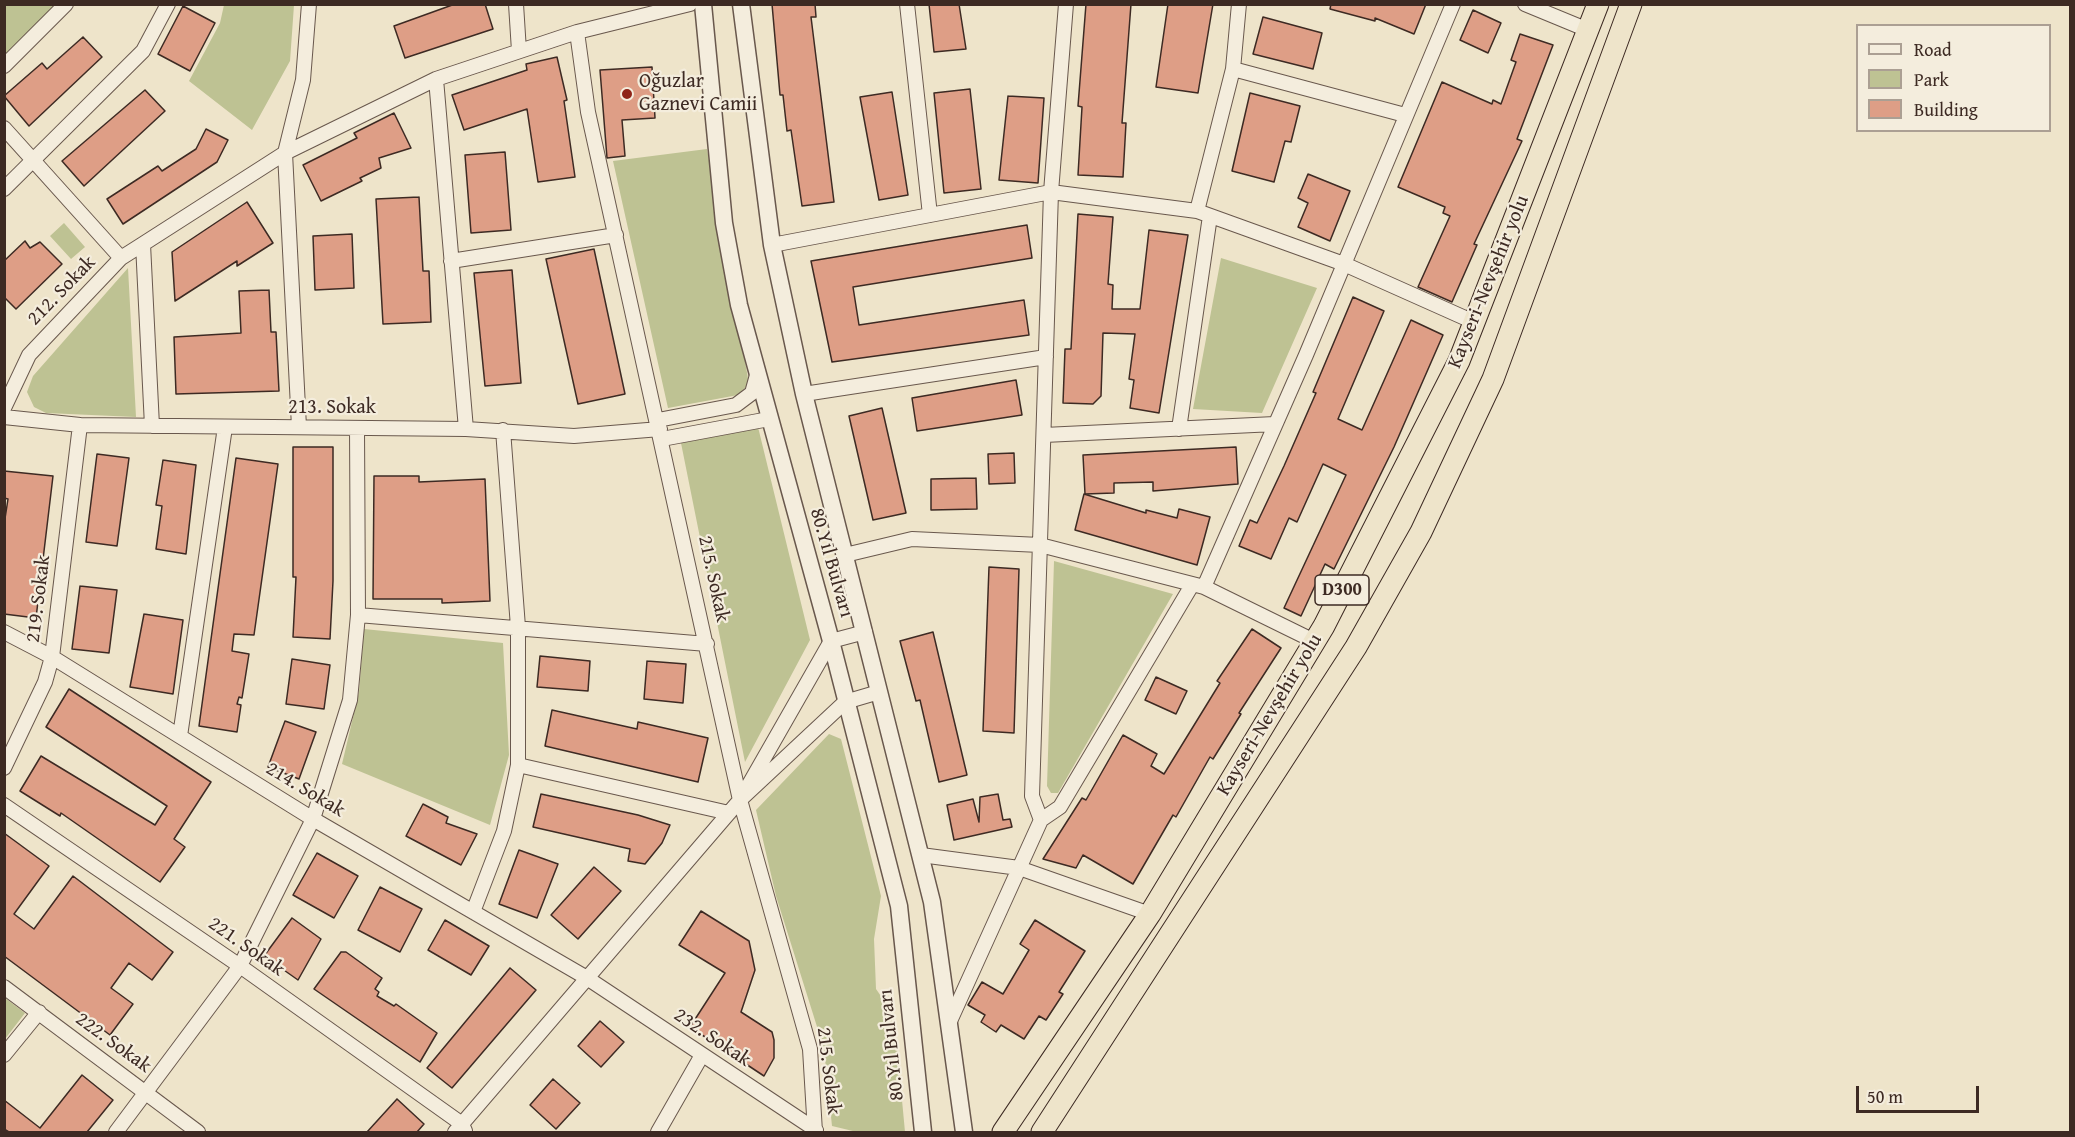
<!DOCTYPE html>
<meta charset="utf-8">
<style>
body{margin:0}
#map{position:relative;width:2075px;height:1137px;overflow:hidden;background:#eee4ca;font-family:"Gentium Book Plus",serif}
canvas{display:block}
.frame{position:absolute;inset:0;border:6px solid #3d2a23;pointer-events:none}
.legend{position:absolute;left:1856px;top:24px;width:195px;height:108px;box-sizing:border-box;background:#f4eddd;border:2px solid #ab9f93;margin:0;padding:8px 10px;list-style:none;font-size:18px;color:#3d2a23}
.legend li{display:flex;align-items:center;gap:12px;height:30px}
.legend b{width:30px;border:2px solid #ab9f93}
.scale{position:absolute;left:1856px;top:1086px;width:123px;height:27px;box-sizing:border-box;border:3px solid #3d2a23;border-top:0;padding-left:8px;font-size:18px;line-height:21px;white-space:nowrap;color:#3d2a23;-webkit-text-stroke:4px #f4eddd;paint-order:stroke}
</style>
<div id="map">
<canvas width="2075" height="1137"></canvas>
<div class="frame"></div>
<ul class="legend">
<li><b style="height:8px;background:#f4eddd"></b>Road</li>
<li><b style="height:16px;background:#bec293"></b>Park</li>
<li><b style="height:16px;background:#de9e86"></b>Building</li>
</ul>
<div class="scale">50 m</div>
</div>
<script>
const context = document.querySelector('canvas').getContext('2d');
context.lineJoin = 'round';
function paint(path, color) {
  context.fillStyle = color;
  context.fill(path, 'evenodd');
}
function poly(rows) {
  const path = new Path2D();
  for (const r of rows) {
    path.moveTo(r[0], r[1]);
    for (let i = 2; i < r.length; i += 2) path.lineTo(r[i], r[i + 1]);
  }
  return path;
}
function trace(path, color, width, dash) {
  context.strokeStyle = color;
  context.lineWidth = width;
  context.lineCap = dash ? 'butt' : 'round';
  context.setLineDash(dash || []);
  context.stroke(path);
}
function label(font, color, halo, rows, align = 'center') {
  context.font = font + ' "Gentium Book Plus",serif';
  context.lineWidth = 4.5;
  context.setLineDash([]);
  context.textBaseline = 'middle';
  context.strokeStyle = halo;
  context.fillStyle = color;
  for (const [text, x, y, turn = 0] of rows) {
    context.save();
    context.translate(x, y);
    context.rotate((+turn || 0) * Math.PI / 180);
    context.textAlign = isNaN(turn) ? turn : align;
    if (halo) context.strokeText(text, 0, 0);
    context.fillText(text, 0, 0);
    context.restore();
  }
}
paint(poly([
 [5,5,56,5,5,56],
 [224,5,294,5,290,61,252,130,189,81,220,23],
 [707,149,749,384,738,395,668,408,613,161],
 [64,223,85,247,71,259,50,236],
 [1221,258,1317,288,1262,413,1193,409],
 [128,268,136,417,46,413,34,407,27,392,33,376],
 [758,427,810,640,745,762,681,443],
 [1054,561,1173,594,1058,793,1051,793,1047,786],
 [364,629,503,643,509,755,490,825,342,764,359,692],
 [829,734,841,739,881,896,874,939,876,989,894,1015,905,1132,857,1132,832,1126,824,1049,776,896,756,810],
 [5,998,25,1013,5,1039]
]), '#bec293');
const building = poly([
 [455,4,485,4,493,29,405,58,394,26,455,4],
 [772,4,815,4,816,17,811,17,834,202,802,206,791,130,787,131,783,95,780,95,772,4],
 [929,4,959,4,966,49,934,52,929,4],
 [1086,4,1131,4,1122,123,1126,123,1123,177,1078,175,1082,107,1078,106,1086,4],
 [1168,4,1213,4,1198,93,1156,87,1168,4],
 [1331,4,1426,4,1414,34,1375,18,1375,21,1330,9,1331,4],
 [183,6,215,23,190,71,158,54,183,6],
 [1473,10,1501,23,1488,53,1460,40,1473,10],
 [1263,17,1322,33,1313,69,1253,54,1263,17],
 [1520,34,1553,45,1517,139,1522,141,1474,244,1477,245,1452,302,1418,287,1450,216,1443,213,1445,207,1398,187,1442,82,1492,104,1493,100,1501,104,1516,62,1511,60,1520,34],
 [83,37,102,57,29,126,4,96,42,63,47,69,83,37],
 [557,57,567,100,564,101,575,177,538,182,527,109,464,130,452,95,527,70,526,64,557,57],
 [652,67,655,118,622,120,625,156,607,158,600,70,652,67],
 [970,89,981,189,944,193,934,93,970,89],
 [145,90,165,111,84,186,62,161,145,90],
 [892,92,908,195,879,200,860,97,892,92],
 [1250,93,1300,106,1291,142,1285,141,1274,182,1232,171,1250,93],
 [1008,96,1044,98,1038,183,999,180,1008,96],
 [394,113,411,148,379,158,381,168,360,178,362,181,321,201,303,165,357,138,354,133,394,113],
 [206,129,228,140,217,162,123,224,107,199,158,166,162,171,196,149,206,129],
 [505,152,511,230,471,233,465,155,505,152],
 [1308,174,1350,191,1330,241,1298,227,1308,203,1298,198,1308,174],
 [419,197,423,271,429,271,431,322,383,324,376,199,419,197],
 [247,202,273,243,237,266,237,261,175,301,172,252,247,202],
 [1078,214,1113,217,1108,284,1113,285,1112,309,1140,309,1149,230,1188,235,1159,413,1130,408,1134,380,1129,379,1135,334,1103,333,1101,396,1093,404,1063,403,1065,349,1071,349,1078,214],
 [1027,225,1032,258,853,287,859,325,1024,300,1029,335,832,362,811,261,1027,225],
 [352,234,354,288,315,290,313,236,352,234],
 [25,241,30,248,40,242,62,264,16,309,4,297,4,261,25,241],
 [594,249,625,394,578,404,546,259,594,249],
 [512,270,521,383,485,386,474,273,512,270],
 [269,290,271,332,276,332,279,391,176,394,174,337,241,333,239,291,269,290],
 [1353,297,1384,311,1338,419,1362,430,1411,320,1443,335,1394,447,1334,569,1325,564,1301,616,1284,608,1346,475,1323,464,1297,522,1289,518,1271,559,1239,546,1250,520,1257,523,1284,466,1316,393,1313,392,1353,297],
 [1016,380,1022,415,917,431,912,398,1016,380],
 [882,408,906,513,873,520,849,416,882,408],
 [293,447,333,447,333,581,330,639,293,637,296,577,293,577,293,447],
 [1236,447,1238,484,1153,491,1153,482,1114,483,1114,493,1085,494,1083,455,1236,447],
 [1014,453,1015,483,989,484,988,454,1014,453],
 [97,454,129,458,117,546,86,542,97,454],
 [236,458,278,464,254,635,234,634,232,651,249,654,242,698,239,697,237,704,241,705,237,732,199,726,236,458],
 [163,460,196,465,186,554,156,549,162,506,156,505,163,460],
 [4,471,53,476,36,618,4,614,4,525,8,499,4,498,4,471],
 [374,476,419,476,419,482,485,479,490,601,442,603,442,599,373,599,374,476],
 [976,478,977,509,931,510,931,479,976,478],
 [1084,494,1146,513,1146,510,1177,518,1179,509,1210,517,1197,565,1075,530,1084,494],
 [989,567,1019,569,1014,733,983,731,989,567],
 [80,586,117,590,109,653,72,649,80,586],
 [144,614,183,620,173,694,130,687,144,614],
 [1252,629,1281,648,1239,713,1241,714,1213,759,1210,757,1176,817,1173,815,1133,884,1083,855,1076,868,1043,859,1082,798,1086,800,1123,735,1157,754,1151,766,1164,774,1220,683,1217,681,1252,629],
 [933,632,967,775,939,782,920,700,916,701,900,641,933,632],
 [540,656,590,661,588,691,537,687,540,656],
 [292,659,330,665,324,709,286,704,292,659],
 [647,661,686,664,683,703,644,699,647,661],
 [1156,677,1187,691,1176,714,1145,700,1156,677],
 [69,689,211,782,174,839,185,847,160,882,61,813,60,816,20,791,41,756,155,825,167,806,46,727,69,689],
 [552,710,637,729,638,722,708,738,698,782,545,746,552,710],
 [285,721,316,732,299,779,268,767,285,721],
 [541,794,638,815,670,825,662,843,645,864,628,861,630,849,533,827,541,794],
 [998,794,1003,820,1010,819,1012,827,954,840,947,805,973,799,979,822,980,797,998,794],
 [423,804,448,817,446,823,477,834,461,865,406,836,423,804],
 [4,833,49,866,14,914,34,929,73,876,173,952,152,980,129,963,111,988,133,1004,110,1035,4,956,4,833],
 [519,850,558,864,537,918,499,904,519,850],
 [317,853,358,876,334,918,293,895,317,853],
 [594,867,621,891,578,939,551,915,594,867],
 [380,887,422,909,400,952,358,930,380,887],
 [701,911,749,941,755,970,741,1012,772,1032,774,1040,774,1058,764,1076,690,1027,725,973,679,945,701,911],
 [292,918,321,939,298,980,264,956,292,918],
 [445,920,489,946,471,975,428,950,445,920],
 [1035,920,1085,951,1059,992,1063,994,1046,1020,1039,1016,1024,1039,1001,1025,996,1032,981,1022,985,1015,968,1005,982,982,1003,994,1029,950,1020,944,1035,920],
 [341,952,346,952,382,978,375,989,379,992,377,996,394,1006,396,1004,437,1033,420,1062,314,989,341,952],
 [510,968,536,990,452,1088,427,1068,510,968],
 [600,1021,624,1042,601,1067,578,1046,600,1021],
 [82,1075,113,1100,87,1132,9,1132,4,1129,4,1100,40,1128,82,1075],
 [553,1079,580,1103,556,1129,530,1105,553,1079],
 [397,1099,424,1124,417,1132,367,1132,397,1099]
]);
paint(building, '#de9e86');
trace(building, '#3d2a23', 1.5);
const minor = poly([
 [516,4,519,51],
 [907,4,930,215],
 [1525,4,1588,30],
 [577,32,588,112,740,800,810,1049,815,1132],
 [4,66,66,4],
 [1233,69,1405,115],
 [436,79,466,429],
 [4,128,121,258],
 [4,189,143,51,168,4],
 [1197,211,1233,69,1239,4],
 [772,245,1051,192,1197,211,1344,264,1474,322],
 [451,261,616,235],
 [804,394,1046,357],
 [4,408,29,355,121,258,143,244],
 [4,417,80,425,466,429,574,436,660,429],
 [658,420,736,405,752,393,757,375],
 [152,426,143,244,285,153,436,79,577,32,690,4],
 [299,427,285,153,303,80,309,4],
 [1179,429,1210,216],
 [1044,435,1275,424],
 [662,439,769,419],
 [845,555,912,539,1040,545,1204,587,1314,641],
 [1204,587,1306,355,1453,4],
 [358,615,707,644],
 [4,632,52,657,313,819,587,978,816,1130],
 [180,736,225,427],
 [518,765,729,813],
 [4,768,45,682,52,657,80,425],
 [747,788,831,641,865,632],
 [4,805,240,966,462,1124,465,1131],
 [1041,820,1060,807,1192,585],
 [921,855,1019,868,1150,914],
 [473,912,504,831,518,765,518,627,503,430],
 [4,987,198,1132],
 [950,1021,1041,820,1032,796,1051,192,1066,4],
 [4,1055,39,1012],
 [116,1132,240,966,313,819,350,700,358,615,357,428],
 [455,1132,740,800,845,702,879,692],
 [658,1132,702,1055]
]);
const tertiary = poly([
 [703,4,724,223,739,305,831,641,899,906,923,1132],
 [741,4,772,245,804,394,932,902,964,1132]
]);
const trunk = poly([
 [1003,1132,1150,914,1324,626,1459,361,1598,4],
 [1042,1132,1356,647,1421,532,1493,379,1631,4]
]);
trace(minor, '#69584d', 16);
trace(tertiary, '#69584d', 19);
trace(trunk, '#3d2a23', 23);
trace(minor, '#f4eddd', 14);
trace(tertiary, '#f4eddd', 16);
trace(trunk, '#eee4ca', 21);
for (const [x, y, r, color] of [
 [627,94,6,"#8f2418"]
]) {
  const dot = new Path2D();
  dot.arc(x, y, r, 0, 2 * Math.PI);
  context.fillStyle = color;
  context.fill(dot);
  trace(dot, '#f4eddd', 2);
}
for (const [x, y, w] of [
 [1342,590,54]
]) {
  const box = new Path2D();
  box.roundRect(x - w / 2, y - 15, w, 30, 4.5);
  context.fillStyle = '#f4eddd';
  context.fill(box);
  trace(box, '#3d2a23', 1.5);
}
label('bold 18px', '#3d2a23', null, [
 ["D300",1342,590]
]);
label('20px', '#3d2a23', '#f4eddd', [
 ["Oğuzlar",639,82],
 ["Gaznevi Camii",639,105]
], 'left');
label('20px', '#3d2a23', '#f4eddd', [
 ["Kayseri-Nevşehir yolu",1489,282,-68],
 ["212. Sokak",62,291,-46],
 ["213. Sokak",332,408],
 ["80.Yıl Bulvarı",831,563,74],
 ["215. Sokak",713,579,78],
 ["219. Sokak",39,599,-83],
 ["Kayseri-Nevşehir yolu",1270,715,-59],
 ["214. Sokak",305,790,31],
 ["221. Sokak",246,947,35],
 ["232. Sokak",712,1038,34],
 ["222. Sokak",113,1043,36],
 ["80.Yıl Bulvarı",892,1045,-96],
 ["215. Sokak",828,1071,83]
]);
</script>
